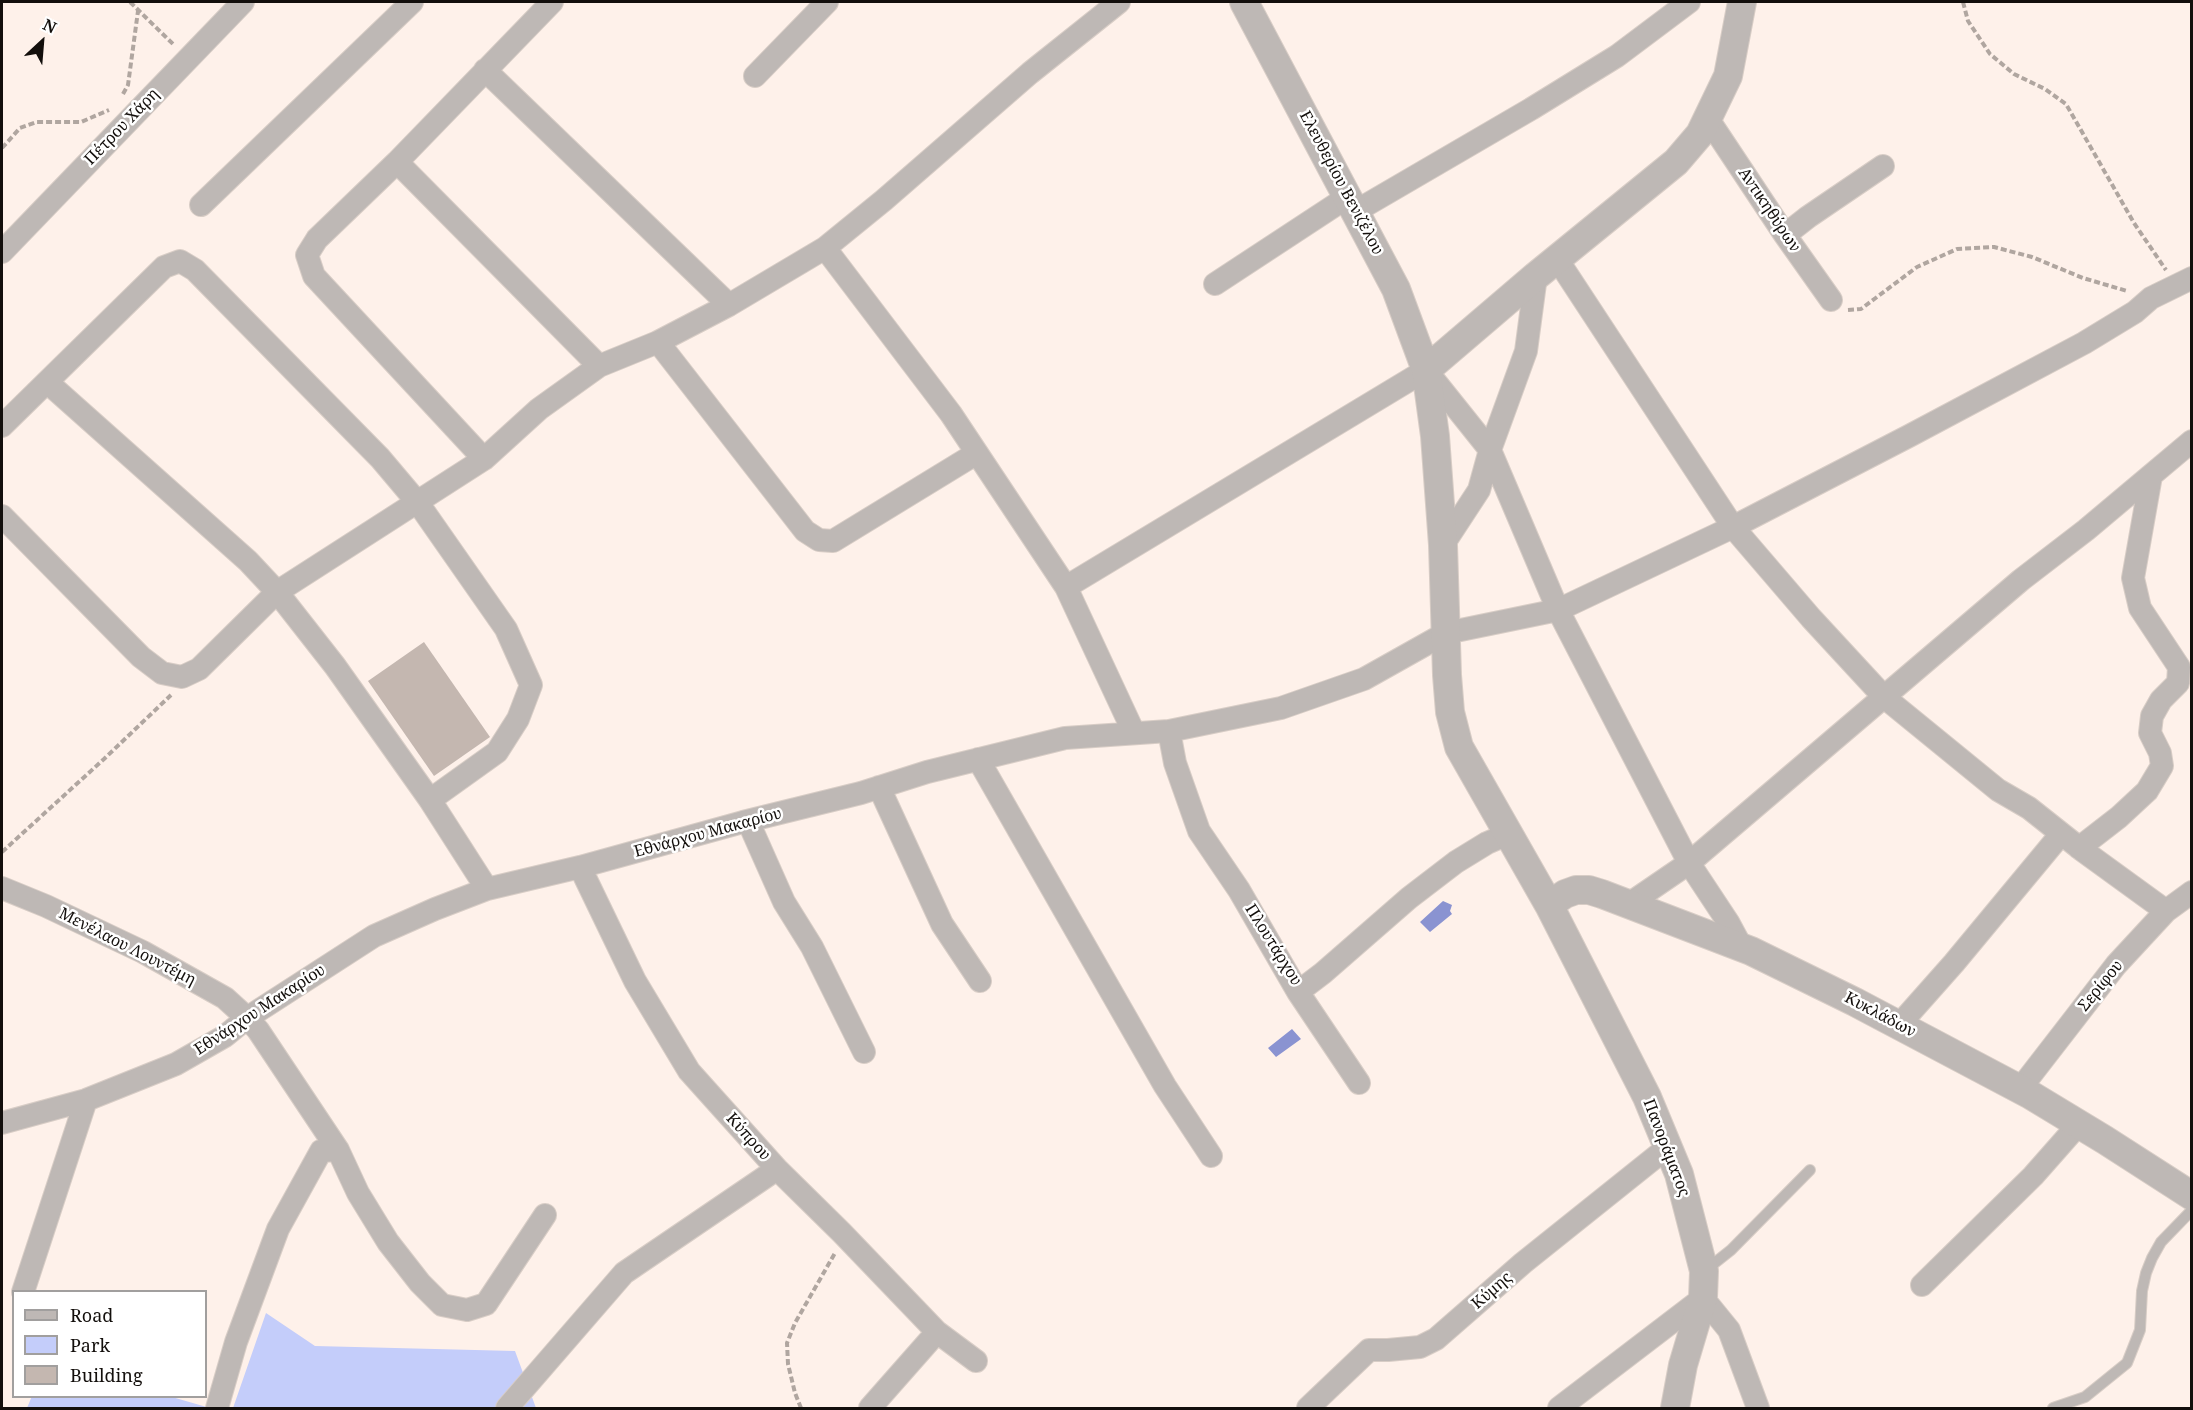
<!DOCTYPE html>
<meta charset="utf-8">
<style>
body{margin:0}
#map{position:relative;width:2193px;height:1410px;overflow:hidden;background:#fef1ea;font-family:"Noto Serif",serif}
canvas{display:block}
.frame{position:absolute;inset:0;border:3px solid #130f0c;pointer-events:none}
.legend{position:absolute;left:12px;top:1290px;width:195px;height:108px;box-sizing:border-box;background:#fff;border:2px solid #a19f9e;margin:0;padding:8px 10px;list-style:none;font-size:18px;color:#130f0c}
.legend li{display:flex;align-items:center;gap:12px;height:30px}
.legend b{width:30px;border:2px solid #a19f9e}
.north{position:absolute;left:12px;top:12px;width:60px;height:60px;-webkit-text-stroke:4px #fff;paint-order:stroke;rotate:26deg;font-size:16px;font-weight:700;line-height:24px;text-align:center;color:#130f0c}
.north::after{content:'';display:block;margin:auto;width:21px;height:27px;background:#130f0c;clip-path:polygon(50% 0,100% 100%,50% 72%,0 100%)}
</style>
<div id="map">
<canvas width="2193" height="1410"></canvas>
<div class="frame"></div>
<ul class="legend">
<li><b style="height:8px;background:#beb8b5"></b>Road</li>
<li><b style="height:16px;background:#c4cdfa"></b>Park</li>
<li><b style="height:16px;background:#c4b7b0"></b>Building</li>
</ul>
<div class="north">N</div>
</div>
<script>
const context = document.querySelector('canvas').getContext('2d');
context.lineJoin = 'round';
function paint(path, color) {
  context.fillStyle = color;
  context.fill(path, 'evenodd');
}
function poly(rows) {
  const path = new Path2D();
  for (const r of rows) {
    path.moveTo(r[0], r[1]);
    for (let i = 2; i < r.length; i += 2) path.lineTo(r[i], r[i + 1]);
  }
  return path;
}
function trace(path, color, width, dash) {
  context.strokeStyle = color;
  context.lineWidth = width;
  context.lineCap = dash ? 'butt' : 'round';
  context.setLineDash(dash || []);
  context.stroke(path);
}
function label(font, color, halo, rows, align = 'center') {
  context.font = font + ' "Noto Serif",serif';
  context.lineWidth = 5;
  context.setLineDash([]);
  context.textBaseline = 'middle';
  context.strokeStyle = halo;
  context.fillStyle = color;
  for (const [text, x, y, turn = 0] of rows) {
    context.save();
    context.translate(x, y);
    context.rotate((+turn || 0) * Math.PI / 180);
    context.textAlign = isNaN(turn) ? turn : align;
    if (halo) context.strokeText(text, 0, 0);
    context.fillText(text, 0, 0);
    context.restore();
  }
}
paint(poly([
 [266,1313,315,1346,515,1351,536,1408,233,1408],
 [32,1396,172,1397,210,1408,27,1408]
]), '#c4cdfa');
paint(poly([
 [1443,901,1452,905,1450,911,1452,914,1430,932,1420,922],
 [1292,1029,1301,1039,1276,1057,1268,1048]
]), '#8a93d1');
paint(poly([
 [424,642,490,737,434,776,368,681]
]), '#c4b7b0');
const service = poly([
 [1707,1269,1731,1250,1810,1170],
 [2053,1408,2085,1397,2127,1363,2140,1330,2142,1291,2146,1273,2152,1258,2161,1242,2192,1210]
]);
const minor = poly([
 [485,70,729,305],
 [755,76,827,2],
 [1708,119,1785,235,1831,300],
 [397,162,599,366],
 [201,205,412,2],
 [1356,211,1531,109,1617,56,1689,2],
 [1785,235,1808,217,1883,166],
 [825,248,951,414,1066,587],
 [2,252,243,2],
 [1557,259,1733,527,1811,618,1884,697,1998,790,2029,808,2082,850,2166,911],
 [1536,276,1526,351,1490,450,1558,610,1689,863,1728,922,1742,948],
 [1215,284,1349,196],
 [658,342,729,305,825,248,884,200,1030,73,1119,2],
 [47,382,248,561,277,592,335,666,430,800,487,889],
 [2,426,164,267,180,261,195,270,380,458,418,503,506,629,531,685,518,719,497,752,430,800],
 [484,459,314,276,307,255,317,239,397,162,552,2],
 [2,516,141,657,162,673,182,677,199,669,277,592,484,459,539,409,599,366,658,342,805,531,819,540,833,541,977,453],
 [1169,731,1175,763,1199,831,1239,890,1298,992,1323,973,1409,898,1456,862,1487,843,1508,834],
 [1134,733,1066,587,1426,370,1490,450,1479,490,1443,545],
 [978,759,1165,1086,1211,1156],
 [879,787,942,924,980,981],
 [748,821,784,902,812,947,864,1052],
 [2079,848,2119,817,2147,791,2162,766,2160,753,2150,733,2152,716,2161,700,2178,683,2179,667,2140,608,2133,578,2151,476],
 [580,867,635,981,689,1071,777,1169,842,1233,937,1332,976,1361],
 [2,888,46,906,143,952,225,998,247,1018,258,1030,338,1150,358,1193,388,1242,420,1283,442,1305,467,1310,486,1304,545,1215],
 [1629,904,1689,863,2021,580,2086,530,2192,441],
 [1298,992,1359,1083],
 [1899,1025,1954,963,2061,834],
 [2020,1089,2116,965,2166,911,2192,892],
 [2,1123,86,1100,176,1064,225,1036,247,1018,374,936,435,909,487,889,580,867,743,822,861,793,927,772,1065,738,1169,731,1281,708,1364,679,1446,633,1558,610,1733,527,1909,436,2084,343,2135,312,2151,298,2192,278],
 [1922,1285,2033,1176,2078,1125],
 [23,1292,86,1100],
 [217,1408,236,1342,278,1229,321,1151,338,1150],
 [507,1408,624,1273,777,1169],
 [870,1408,937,1332],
 [1308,1408,1369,1350,1388,1350,1420,1347,1436,1339,1523,1263,1668,1147],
 [1559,1408,1703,1298,1729,1330,1758,1408]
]);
const tertiary = poly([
 [1244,2,1396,289,1426,370,1435,436,1443,545,1447,675,1450,712,1459,747,1549,905,1647,1097,1679,1174,1704,1271,1703,1298,1683,1365,1675,1408],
 [1426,370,1536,276,1676,162,1700,134,1728,76,1742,2],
 [1549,905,1565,894,1576,890,1589,890,1602,894,1751,951,1855,1002,2029,1094,2105,1140,2192,1196]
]);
trace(service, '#d8cdc6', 12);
trace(minor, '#d8cdc6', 24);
trace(tertiary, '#d8cdc6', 30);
trace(poly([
 [130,2,174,45],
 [1963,2,1968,21,1990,54,2014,74,2045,89,2066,104,2134,223,2166,270],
 [123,94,128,85,138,11],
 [2,148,20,128,37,122,81,122,109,110],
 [1848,310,1861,309,1917,267,1957,249,1994,247,2032,257,2083,278,2127,291],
 [2,852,104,759,171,695],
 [801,1408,795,1393,788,1364,787,1343,795,1323,835,1253]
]), '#b0a6a0', 4, [6, 3]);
trace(service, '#beb8b5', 10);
trace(minor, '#beb8b5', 22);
trace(tertiary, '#beb8b5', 28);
label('16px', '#130f0c', '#fff', [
 ["Πέτρου Χάρη",122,127,-46],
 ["Ελευθερίου Βενιζέλου",1341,183,62],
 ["Αντικηθύρων",1769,210,56],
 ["Εθνάρχου Μακαρίου",708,833,-15],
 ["Πλουτάρχου",1273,945,58],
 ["Μενέλαου Λουντέμη",127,947,27],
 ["Σερίφου",2101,986,-51],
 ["Εθνάρχου Μακαρίου",260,1010,-33],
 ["Κυκλάδων",1880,1015,28],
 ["Κύπρου",748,1137,48],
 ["Πανοράματος",1666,1148,69],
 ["Κύμης",1492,1291,-41]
]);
</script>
